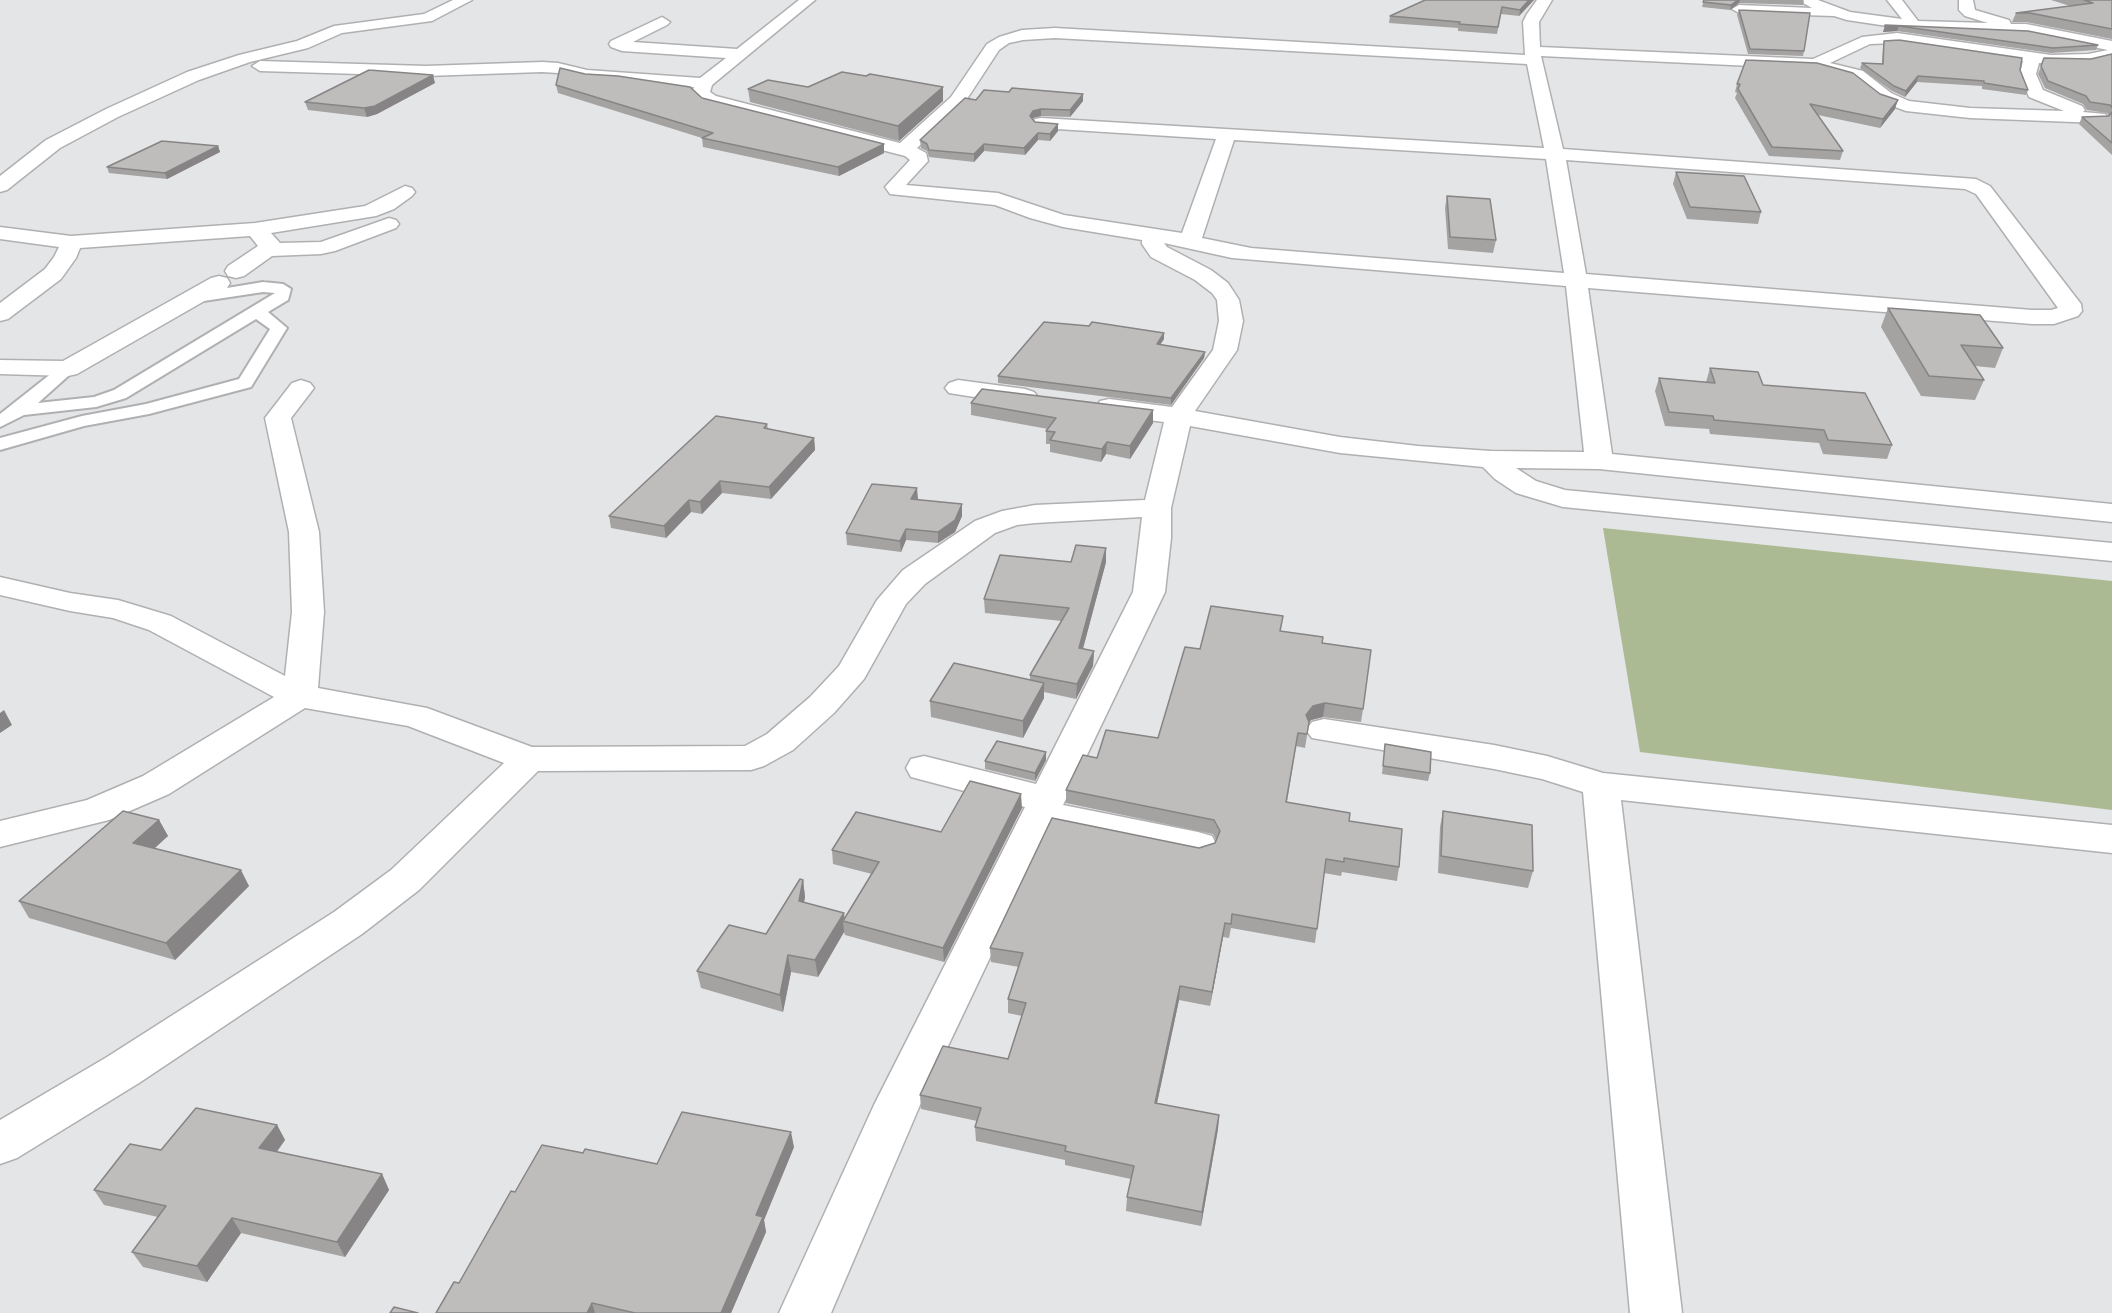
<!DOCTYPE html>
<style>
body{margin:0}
canvas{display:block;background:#e4e5e7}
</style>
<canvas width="2112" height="1313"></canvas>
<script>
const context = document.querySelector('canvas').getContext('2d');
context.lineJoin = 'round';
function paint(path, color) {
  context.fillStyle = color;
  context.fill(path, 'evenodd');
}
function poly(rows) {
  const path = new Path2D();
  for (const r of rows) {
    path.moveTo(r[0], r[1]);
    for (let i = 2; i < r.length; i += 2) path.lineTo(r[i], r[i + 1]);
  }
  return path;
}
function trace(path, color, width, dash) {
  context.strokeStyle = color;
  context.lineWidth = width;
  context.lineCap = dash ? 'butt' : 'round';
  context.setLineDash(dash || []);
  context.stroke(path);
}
paint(poly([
 [1603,528,2112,581,2112,810,1640,752]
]), '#acba94');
const lane = poly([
 [263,282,283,284,291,289,288,300,268,312,287,328,251,387,149,414,84,426,0,450,0,438,82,416,146,404,239,379,270,329,256,319,126,398,96,407,24,415,0,427,0,414,62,365,74,365,76,369,38,403,94,397,114,390,275,293,263,292,197,302,191,300,189,297,191,294,263,282]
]);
const street = poly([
 [453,0,472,0,432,21,342,33,308,48,250,62,199,80,118,117,60,148,7,190,0,192,0,176,46,140,106,109,187,72,239,55,297,41,334,26,424,14,453,0],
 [799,0,815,0,712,85,710,92,716,96,900,143,951,97,987,44,999,37,1022,30,1055,28,1525,55,1523,22,1527,14,1537,0,1552,0,1539,22,1540,47,1813,59,1862,37,1897,33,2051,55,2088,54,2108,50,2026,34,1914,30,1847,20,1834,16,1739,13,1732,9,1739,5,1812,8,1798,0,1818,0,1850,12,1902,19,1887,0,1902,0,1918,21,1988,23,1965,16,1959,10,1959,0,1973,0,1975,10,2009,20,2011,24,2026,24,2112,41,2112,59,2088,64,2039,63,2036,74,2043,90,2082,106,2085,110,2083,112,2105,114,2108,118,2105,122,2099,123,1970,118,1906,111,1879,101,1851,79,1815,69,1541,56,1563,149,1976,179,1990,186,2081,304,2082,311,2078,316,2054,324,2032,324,1588,288,1612,454,2112,504,2112,522,1599,469,1516,468,1536,481,1565,490,2112,543,2112,561,1563,507,1516,493,1495,479,1483,467,1340,453,1190,426,1171,508,1171,538,1165,592,1063,805,1198,832,1212,836,1217,846,1212,856,1198,860,1051,829,920,1105,831,1313,779,1313,874,1105,1025,807,911,777,906,768,911,759,924,756,1036,784,1133,592,1142,517,1035,523,1017,525,995,533,925,584,906,604,864,679,834,713,793,750,764,766,751,770,538,771,419,890,362,934,139,1083,17,1158,0,1164,0,1120,107,1057,334,912,391,870,504,763,408,726,305,708,169,794,109,820,0,847,0,821,87,800,143,776,274,697,149,630,113,618,70,611,0,595,0,577,70,593,118,600,171,616,285,676,292,612,289,532,265,418,292,383,301,380,310,383,314,388,291,418,319,532,324,612,318,688,427,708,532,747,745,746,767,734,810,697,839,666,877,600,903,570,975,521,1002,511,1035,505,1145,500,1164,422,1109,415,1100,413,1096,407,1100,401,1109,399,1172,407,1213,350,1219,321,1217,300,1212,293,1195,280,1151,257,1142,244,1142,240,1063,227,1030,218,995,205,890,194,885,187,910,160,905,156,704,104,692,93,694,87,587,80,558,73,542,72,426,76,260,71,252,66,260,61,426,66,542,62,558,63,587,70,700,78,726,58,622,51,611,47,609,44,611,41,662,17,670,22,667,25,633,42,737,49,799,0],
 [1055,38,1527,64,1544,148,1041,118,1035,119,1032,123,1035,127,1041,128,1216,139,1182,233,1064,215,998,193,906,185,928,161,926,153,917,148,963,105,999,50,1009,43,1023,40,1055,38],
 [1897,43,2023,61,2020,74,2029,97,2064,111,1970,108,1909,101,1891,93,1863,71,1830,63,1870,44,1897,43],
 [1234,140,1546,159,1564,273,1251,248,1202,238,1234,140],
 [1566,160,1965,189,1976,194,2058,308,2051,310,2032,310,1586,274,1566,160],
 [1164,243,1232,258,1566,286,1584,452,1491,451,1418,446,1340,437,1195,411,1237,350,1243,321,1239,300,1228,283,1211,270,1167,247,1164,243],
 [405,186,412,188,415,192,412,196,394,209,376,216,271,233,280,243,321,242,389,218,396,220,399,224,396,228,335,251,321,254,272,256,244,276,236,278,228,276,225,271,228,266,258,246,250,236,80,248,76,258,61,279,8,319,0,321,0,303,45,269,54,257,59,247,0,239,0,227,71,236,255,223,365,206,405,186],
 [219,276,227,278,230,283,227,288,77,374,68,376,0,374,0,360,63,361,211,278,219,276],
 [958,380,1025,389,1034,392,1038,397,1034,402,1025,405,949,393,945,388,949,383,958,380],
 [1324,719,1494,745,1547,756,1603,773,2112,825,2112,853,1621,800,1682,1313,1630,1313,1583,792,1542,779,1494,769,1312,738,1306,730,1312,722,1324,719]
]);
trace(lane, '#b0b0b2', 4);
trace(street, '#b0b0b2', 3);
paint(lane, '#fff');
paint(street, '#fff');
paint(poly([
 [1425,0,1534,0,1519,16,1501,14,1497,34,1458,31,1458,28,1389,23,1390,16],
 [1704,0,1803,0,1804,1,1803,5,1739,3,1730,10,1702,7],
 [2051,0,2112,0,2112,39,2026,22,2012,22,2016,13,2070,6],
 [1739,10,1804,51,1803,56,1748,54,1737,15],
 [1885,25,2098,45,2096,50,2051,53,1897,31,1883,32],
 [1884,41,2020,70,2028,90,2026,95,1982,89,1982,86,1917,82,1905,97,1892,91,1860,68,1862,63,1882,64,1883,46],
 [2112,54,2112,155,2079,124,2082,117,2109,116,2107,113,2087,110,2083,104,2045,88,2038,74,2044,58,2091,59],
 [585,74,702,98,884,153,839,176,703,147,702,138,558,93,556,85],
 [435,83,377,114,367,117,308,110,305,102],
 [1737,84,1895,109,1880,128,1818,115,1843,151,1840,160,1769,156,1735,98,1737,93,1735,92],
 [808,87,943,101,899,141,750,102,748,89],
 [976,100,1083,101,1070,117,1041,116,1033,118,1032,119,1035,122,1058,131,1050,141,1038,140,1025,155,984,151,974,162,929,157,927,151,921,148,920,140],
 [218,146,220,152,167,179,109,173,107,167],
 [1676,172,1761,212,1758,224,1687,219,1673,184],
 [1447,196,1496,240,1493,253,1448,249,1445,208],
 [1888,308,2003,348,1995,368,1975,366,1984,380,1975,400,1921,396,1881,327],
 [1164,339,1160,345,1205,352,1204,358,1171,405,998,383,998,376],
 [1710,368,1763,385,1892,445,1887,459,1823,454,1819,443,1710,434,1709,429,1665,426,1655,391,1659,378,1706,382],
 [971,403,1153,410,1153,423,1130,459,1106,454,1101,462,1050,452,1050,444,1046,444,1046,431,1048,429,971,415],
 [767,424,768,429,814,438,815,450,771,499,722,493,702,514,691,512,666,538,611,528,609,516],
 [917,488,917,500,962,516,955,532,938,543,906,540,901,552,847,545,846,533],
 [1071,562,1106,562,1083,649,1094,651,1093,666,1076,699,1044,692,1044,698,1023,738,931,717,930,701,1030,680,1030,675,1062,621,985,613,984,599],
 [1281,631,1322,643,1363,709,1361,722,1323,717,1311,720,1309,723,1305,748,1296,746,1287,802,1349,821,1399,867,1397,881,1342,872,1341,876,1324,873,1315,943,1231,928,1229,938,1223,937,1210,1006,1179,1000,1157,1103,1219,1115,1218,1129,1201,1226,1126,1211,1127,1197,1131,1179,1065,1165,1065,1160,976,1141,975,1127,977,1121,921,1109,920,1095,1008,1059,1022,1016,1008,1013,1008,999,1019,967,991,962,990,948,1199,848,1215,843,1216,840,1213,834,1066,803,1066,790,1097,758,1158,738,1200,649],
 [1385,744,1430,773,1428,781,1382,774],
 [1046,760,1035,781,985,769,985,761],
 [1022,808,944,962,845,935,844,932,818,977,791,972,783,1012,701,988,697,971,766,934,803,880,805,897,804,902,845,918,872,874,833,864,832,850,941,832],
 [1443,811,1533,871,1528,888,1438,873,1440,827],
 [159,820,168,836,154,848,249,886,175,960,29,918,19,901],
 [277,1125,285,1140,277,1152,382,1174,389,1190,345,1257,241,1233,207,1282,143,1267,132,1252,158,1217,104,1205,94,1190,161,1150],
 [794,1147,764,1220,766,1232,731,1313,436,1313,459,1283,515,1192,583,1153,657,1164]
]), '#a4a3a2');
paint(poly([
 [1529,0,1534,0,1519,16,1520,10],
 [1738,0,1740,0,1739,3,1730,10,1731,5],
 [1899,26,1897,31,1883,32,1885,27],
 [433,75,435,83,377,114,367,117,364,108],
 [1918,76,1917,82,1905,97,1906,91],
 [943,87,943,101,899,141,898,126],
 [1083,94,1083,101,1070,117,1070,110],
 [1898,100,1895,109,1880,128,1883,119],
 [1041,109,1041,116,1033,118,1030,123,1030,116,1033,111],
 [1058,124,1058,131,1050,141,1050,134],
 [1038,133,1038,140,1025,155,1024,148],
 [884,144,884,153,839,176,838,167],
 [984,144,984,151,974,162,974,154],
 [218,146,220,152,167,179,165,173],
 [1164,333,1164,339,1156,351,1157,344],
 [1205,352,1204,358,1171,405,1171,398],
 [1153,410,1153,423,1130,459,1130,446],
 [814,438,815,450,771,499,769,487],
 [1107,442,1106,454,1101,462,1102,449],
 [720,481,722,493,702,514,700,502],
 [917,488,918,499,912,511,911,499],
 [689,500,691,512,666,538,664,526],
 [962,504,962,516,955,532,938,543,938,532],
 [906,529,906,540,901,552,900,541],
 [1106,548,1106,562,1079,663,1079,648],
 [1094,651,1093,666,1076,699,1077,684],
 [1044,683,1044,698,1023,738,1023,721],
 [1325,703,1323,717,1311,720,1304,729,1306,715,1313,706],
 [4,710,12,725,0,733,0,713],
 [1046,752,1046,760,1035,781,1035,773],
 [1021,794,1022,808,944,962,943,948],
 [159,820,168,836,142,860,133,843],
 [241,870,249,886,175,960,166,943],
 [803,880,805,897,801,918,799,901],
 [844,913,845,922,843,921,844,932,818,977,815,960],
 [1225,923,1223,937,1210,1006,1212,992],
 [788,955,791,972,783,1012,780,995],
 [1180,986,1179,1000,1154,1117,1155,1103],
 [1219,1115,1218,1129,1201,1226,1202,1212],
 [277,1125,285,1140,268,1163,259,1148],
 [791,1132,794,1147,764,1220,766,1232,731,1313,721,1313,756,1215],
 [382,1174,389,1190,345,1257,337,1242],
 [232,1218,241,1233,207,1282,197,1266],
 [592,1303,595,1313,587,1313]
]), '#868484');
const building = poly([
 [1425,0,1529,0,1520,10,1502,7,1498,27,1459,24,1460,22,1390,16,1425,0],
 [1704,0,1738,0,1731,5,1703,2,1704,0],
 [2084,0,2112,0,2112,29,2030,13,2016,13,2093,3,2084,0],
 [1739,10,1810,13,1804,51,1750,49,1739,10],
 [1885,25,2028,31,2098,45,2053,48,1899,26,1885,27,1885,25],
 [1899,40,2022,58,2020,70,2028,90,1984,83,1984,81,1918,76,1906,91,1894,86,1862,63,1883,64,1884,41,1899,40],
 [2112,54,2112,108,2110,105,2090,102,2086,96,2048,81,2041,66,2044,58,2091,59,2112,54],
 [1746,60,1817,63,1853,73,1880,94,1898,100,1883,119,1810,104,1843,151,1772,147,1738,89,1740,84,1737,84,1746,60],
 [560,68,585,74,618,76,690,87,702,98,884,144,838,167,702,138,713,133,556,85,560,68],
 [369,70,433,75,375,106,364,108,305,102,369,70],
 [842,72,866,76,870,74,943,87,898,126,748,89,768,80,808,87,842,72],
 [1012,88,1083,94,1070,110,1041,109,1033,111,1030,116,1035,122,1058,124,1050,134,1038,133,1024,148,984,144,974,154,929,150,927,144,920,140,965,98,976,100,984,90,1009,92,1012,88],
 [2112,112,2112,143,2082,117,2109,116,2112,112],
 [162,141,218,146,165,173,107,167,162,141],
 [1676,172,1744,176,1761,212,1690,207,1676,172],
 [1447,196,1490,199,1496,240,1450,237,1447,196],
 [1888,308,1980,315,2003,348,1961,345,1984,380,1929,376,1888,308],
 [1044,322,1089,326,1092,322,1164,333,1157,344,1205,352,1171,398,998,376,1044,322],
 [1710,368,1758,372,1763,385,1865,393,1892,445,1828,440,1824,430,1714,420,1713,416,1669,412,1659,378,1715,383,1710,368],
 [982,389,1153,410,1130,446,1107,442,1102,449,1050,440,1055,432,1046,431,1056,418,971,403,982,389],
 [716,416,767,424,764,428,814,438,769,487,720,481,700,502,689,500,664,526,609,516,716,416],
 [872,484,917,488,911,499,962,504,955,520,938,532,906,529,900,541,846,533,872,484],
 [1076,545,1106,548,1079,648,1094,651,1077,684,1030,675,1069,608,984,599,1000,555,1071,562,1076,545],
 [1211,606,1283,616,1280,631,1323,637,1322,643,1371,650,1363,709,1325,703,1313,706,1306,715,1309,722,1307,734,1298,733,1286,802,1350,813,1349,821,1402,829,1399,867,1344,858,1344,862,1326,859,1317,929,1232,914,1231,924,1225,923,1212,992,1180,986,1155,1103,1219,1115,1202,1212,1127,1197,1134,1166,1065,1151,1066,1146,975,1127,981,1108,920,1095,943,1046,1008,1059,1026,1003,1008,999,1023,953,990,948,1052,818,1199,848,1215,843,1220,831,1214,820,1066,790,1083,755,1097,758,1106,730,1158,738,1185,647,1200,649,1211,606],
 [954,663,1044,683,1023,721,930,701,954,663],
 [997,741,1046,752,1035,773,985,761,997,741],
 [1385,744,1431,752,1430,773,1383,766,1385,744],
 [970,781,1021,794,943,948,843,921,879,862,832,850,856,812,941,832,970,781],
 [123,811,159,820,133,843,241,870,166,943,19,901,123,811],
 [1443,811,1532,825,1533,871,1441,856,1443,811],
 [800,879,803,880,799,901,844,913,815,960,788,955,780,995,697,971,729,925,766,934,800,879],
 [196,1108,277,1125,259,1148,382,1174,337,1242,232,1218,197,1266,132,1252,166,1206,94,1190,130,1144,161,1150,196,1108],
 [682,1112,791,1132,756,1215,763,1217,721,1313,635,1313,592,1303,587,1313,436,1313,454,1282,459,1283,511,1191,515,1192,542,1145,583,1153,585,1149,657,1164,682,1112],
 [394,1307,418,1313,390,1313,394,1307]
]);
paint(building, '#bfbdbc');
trace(building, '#868484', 1.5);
</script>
